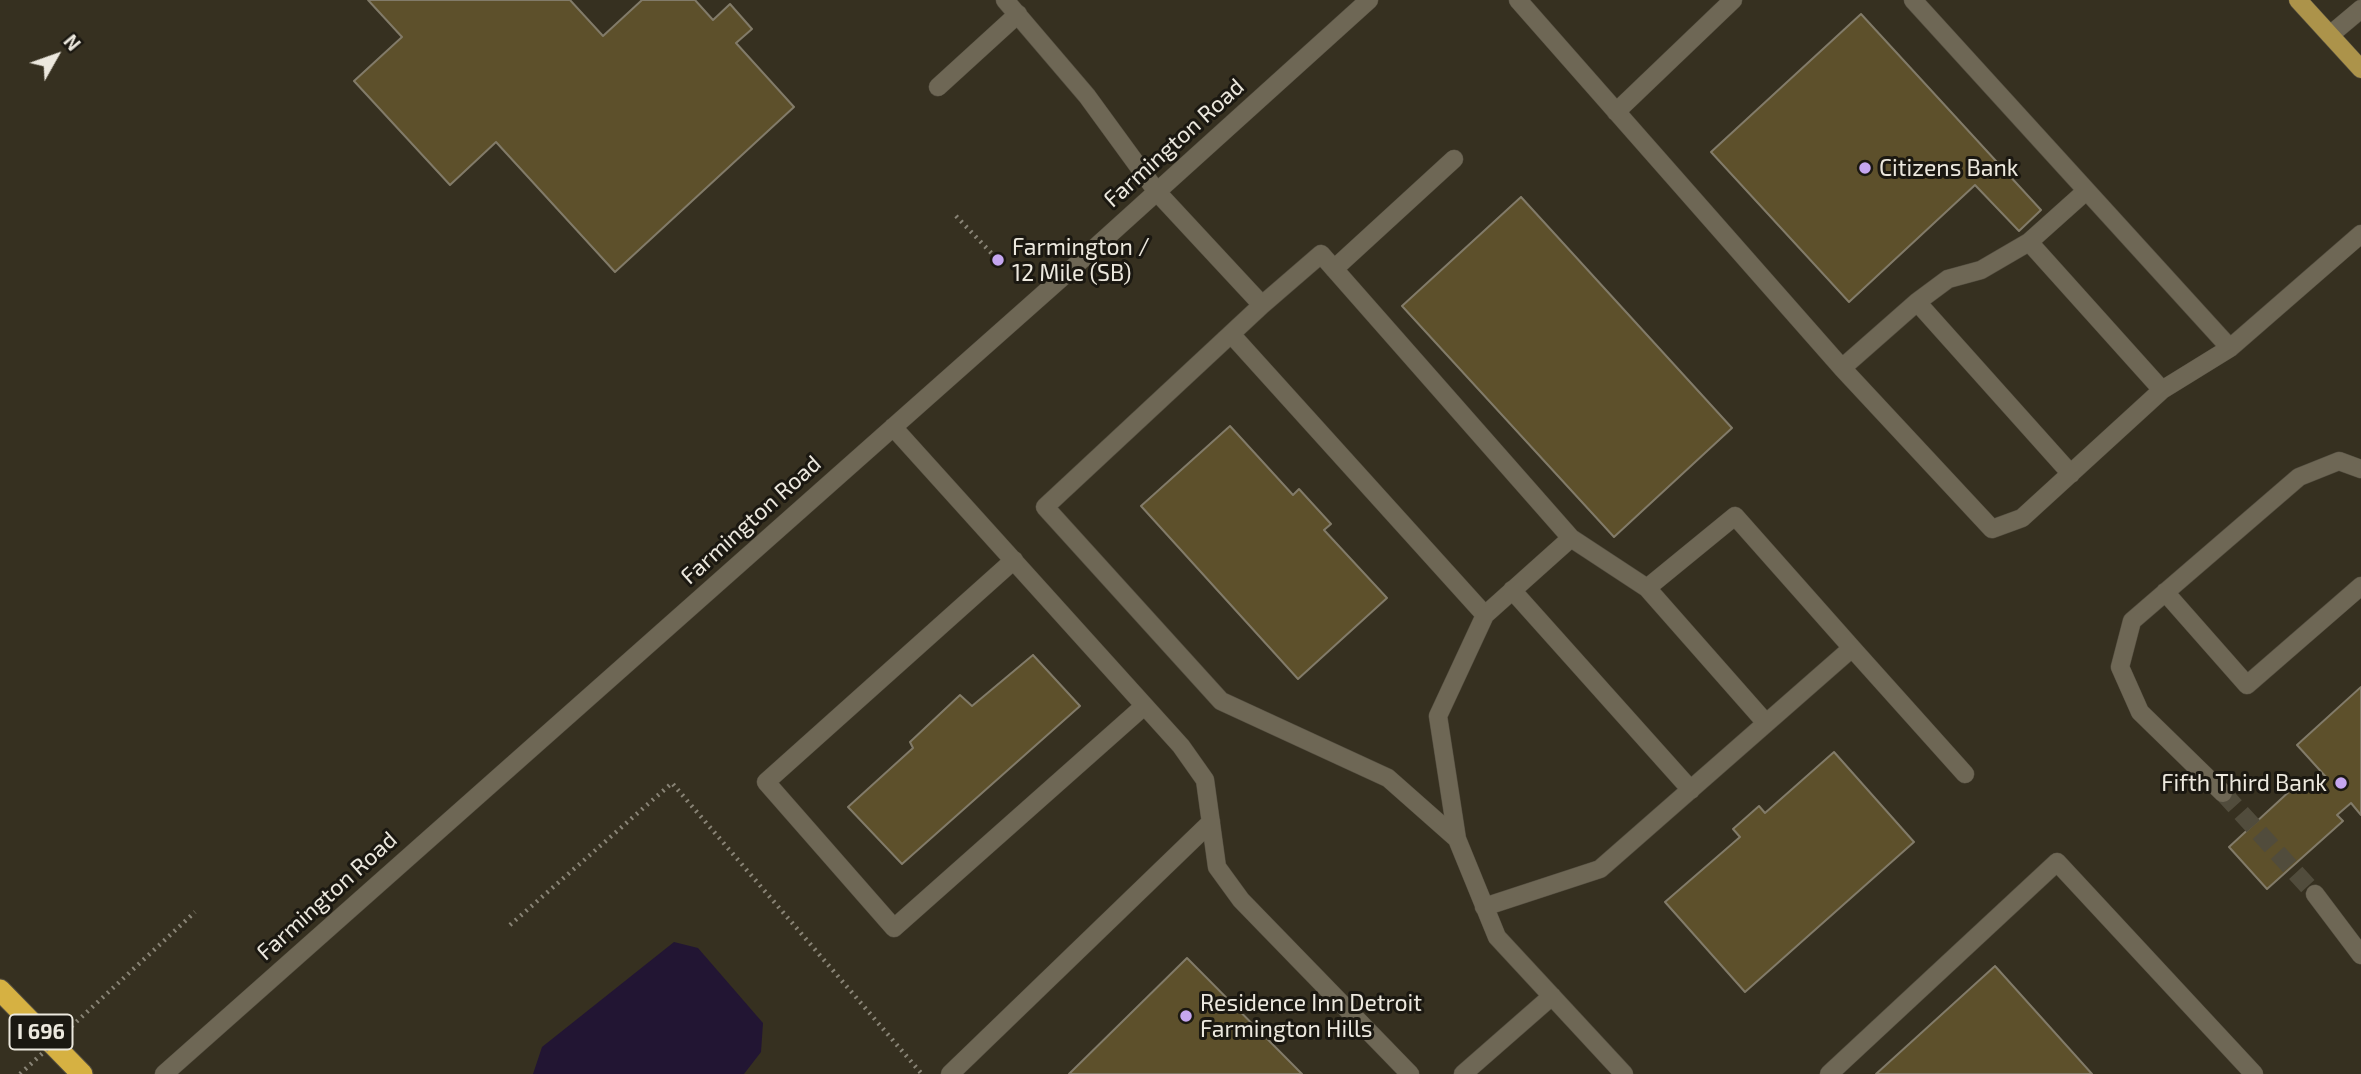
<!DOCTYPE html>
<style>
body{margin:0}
#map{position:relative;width:2361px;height:1074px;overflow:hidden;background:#363020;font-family:"Exo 2",sans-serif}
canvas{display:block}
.north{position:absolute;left:21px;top:21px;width:70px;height:70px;-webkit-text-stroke:5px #1b1811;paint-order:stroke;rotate:50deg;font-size:19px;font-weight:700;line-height:28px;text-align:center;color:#ece8de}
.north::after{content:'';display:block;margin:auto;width:24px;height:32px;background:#ece8de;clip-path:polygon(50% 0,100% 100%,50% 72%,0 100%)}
</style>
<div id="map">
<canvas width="2361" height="1074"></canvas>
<div class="north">N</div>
</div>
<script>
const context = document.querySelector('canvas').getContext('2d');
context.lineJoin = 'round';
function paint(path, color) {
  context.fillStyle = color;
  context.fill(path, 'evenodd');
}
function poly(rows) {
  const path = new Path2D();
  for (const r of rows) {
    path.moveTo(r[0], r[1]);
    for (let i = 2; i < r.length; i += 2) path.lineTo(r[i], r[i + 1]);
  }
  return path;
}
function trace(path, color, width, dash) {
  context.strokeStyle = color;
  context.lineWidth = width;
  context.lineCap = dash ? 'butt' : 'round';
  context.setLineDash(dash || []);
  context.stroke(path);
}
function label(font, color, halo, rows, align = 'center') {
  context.font = font + ' "Exo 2",sans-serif';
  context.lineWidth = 6;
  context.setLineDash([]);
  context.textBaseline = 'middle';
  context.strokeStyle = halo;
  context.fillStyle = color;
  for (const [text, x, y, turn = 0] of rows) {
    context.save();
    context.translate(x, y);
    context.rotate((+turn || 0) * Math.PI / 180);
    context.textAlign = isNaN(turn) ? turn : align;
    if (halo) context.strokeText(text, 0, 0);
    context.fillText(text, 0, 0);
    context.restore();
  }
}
paint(poly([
 [674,942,698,948,763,1023,761,1052,744,1074,533,1074,542,1047]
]), '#221533');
const building = poly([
 [368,0,570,0,603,36,642,0,695,0,713,20,730,4,752,29,736,43,794,107,615,272,496,142,450,185,354,81,402,37,368,0],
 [1861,14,2041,210,2019,231,1975,185,1849,302,1711,152,1861,14],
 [1521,197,1732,428,1614,537,1402,306,1521,197],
 [1230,426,1293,495,1299,489,1331,524,1324,530,1387,598,1298,679,1141,506,1230,426],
 [1033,655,1080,706,902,864,848,807,913,748,910,742,960,695,972,706,1033,655],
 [2361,687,2361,815,2351,803,2337,815,2343,821,2267,889,2229,847,2305,777,2314,788,2326,777,2297,745,2361,687],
 [1834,752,1914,842,1745,992,1665,902,1740,837,1733,829,1759,806,1765,813,1834,752],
 [1187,958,1302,1074,1069,1074,1187,958],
 [1995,966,2092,1074,1876,1074,1995,966]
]);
paint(building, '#5d502b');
trace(building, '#827b69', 2);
trace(poly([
 [2223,793,2315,894]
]), '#514c3c', 18, [18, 9]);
const minor = poly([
 [1005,0,1087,96,1157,192,1262,305],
 [1518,0,1842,368,1992,529,2022,518,2162,390,2230,348,2361,234],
 [1913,0,2230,348],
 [2330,35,2361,9],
 [938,87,1018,14],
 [1616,112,1733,0],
 [2029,242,2162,390],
 [1334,269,1454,159],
 [1917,302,2071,474],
 [1231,334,1485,615,1438,716,1457,839,1497,937,1624,1074],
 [1842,368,1917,302,1948,279,1981,270,2029,242,2086,191],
 [893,427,1181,746,1205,780,1217,867,1241,900,1410,1074],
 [1014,560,766,782,894,928,1143,707],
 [1647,588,1766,723],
 [1512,590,1691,790],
 [2165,592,2247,685,2361,586],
 [1852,648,1965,774],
 [2223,793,2140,712,2120,667,2132,621,2299,477,2339,461,2361,469],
 [1457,839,1388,778,1221,701,1045,507,1262,305,1321,254,1571,538],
 [2315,894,2361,955],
 [1484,907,1600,869,1852,648,1735,516,1647,588,1571,538,1485,615],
 [164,1074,1067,273,1369,0],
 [950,1074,1211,822],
 [1463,1074,1552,996],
 [1829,1074,2057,862,2254,1074]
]);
const major = poly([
 [2298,0,2361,69]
]);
const highway = poly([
 [0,990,82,1074]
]);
trace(minor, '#544e40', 19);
trace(major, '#544e40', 19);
trace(highway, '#544e40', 23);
trace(poly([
 [956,216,998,260],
 [510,925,672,783,921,1073]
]), '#898476', 4.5, [2, 5]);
trace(minor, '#6e6755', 18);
trace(major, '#ac934a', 18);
trace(highway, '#d6b142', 21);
trace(poly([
 [20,1074,195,912]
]), '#898476', 4.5, [2, 5]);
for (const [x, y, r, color] of [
 [1865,168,7,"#c5a6f0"],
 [998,260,7,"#c5a6f0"],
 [2341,783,7,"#c5a6f0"],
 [1186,1016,7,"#c5a6f0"]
]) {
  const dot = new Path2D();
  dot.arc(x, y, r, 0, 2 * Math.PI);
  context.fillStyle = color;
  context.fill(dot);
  trace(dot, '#1b1811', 2.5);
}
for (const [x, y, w] of [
 [41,1032,63]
]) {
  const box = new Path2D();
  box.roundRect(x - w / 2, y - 17.5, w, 35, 5);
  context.fillStyle = '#1b1811';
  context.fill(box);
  trace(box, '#ece8de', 2);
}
label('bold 21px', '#ece8de', null, [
 ["I 696",41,1032]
]);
label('23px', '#ece8de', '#1b1811', [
 ["Farmington Road",1174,143,-42],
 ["Farmington Road",751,520,-42],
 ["Farmington Road",327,896,-42]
]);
label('23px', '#ece8de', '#1b1811', [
 ["Citizens Bank",1879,168],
 ["Farmington /",1012,247],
 ["12 Mile (SB)",1012,273],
 ["Fifth Third Bank",2327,783,"right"],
 ["Residence Inn Detroit",1200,1003],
 ["Farmington Hills",1200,1029]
], 'left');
</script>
